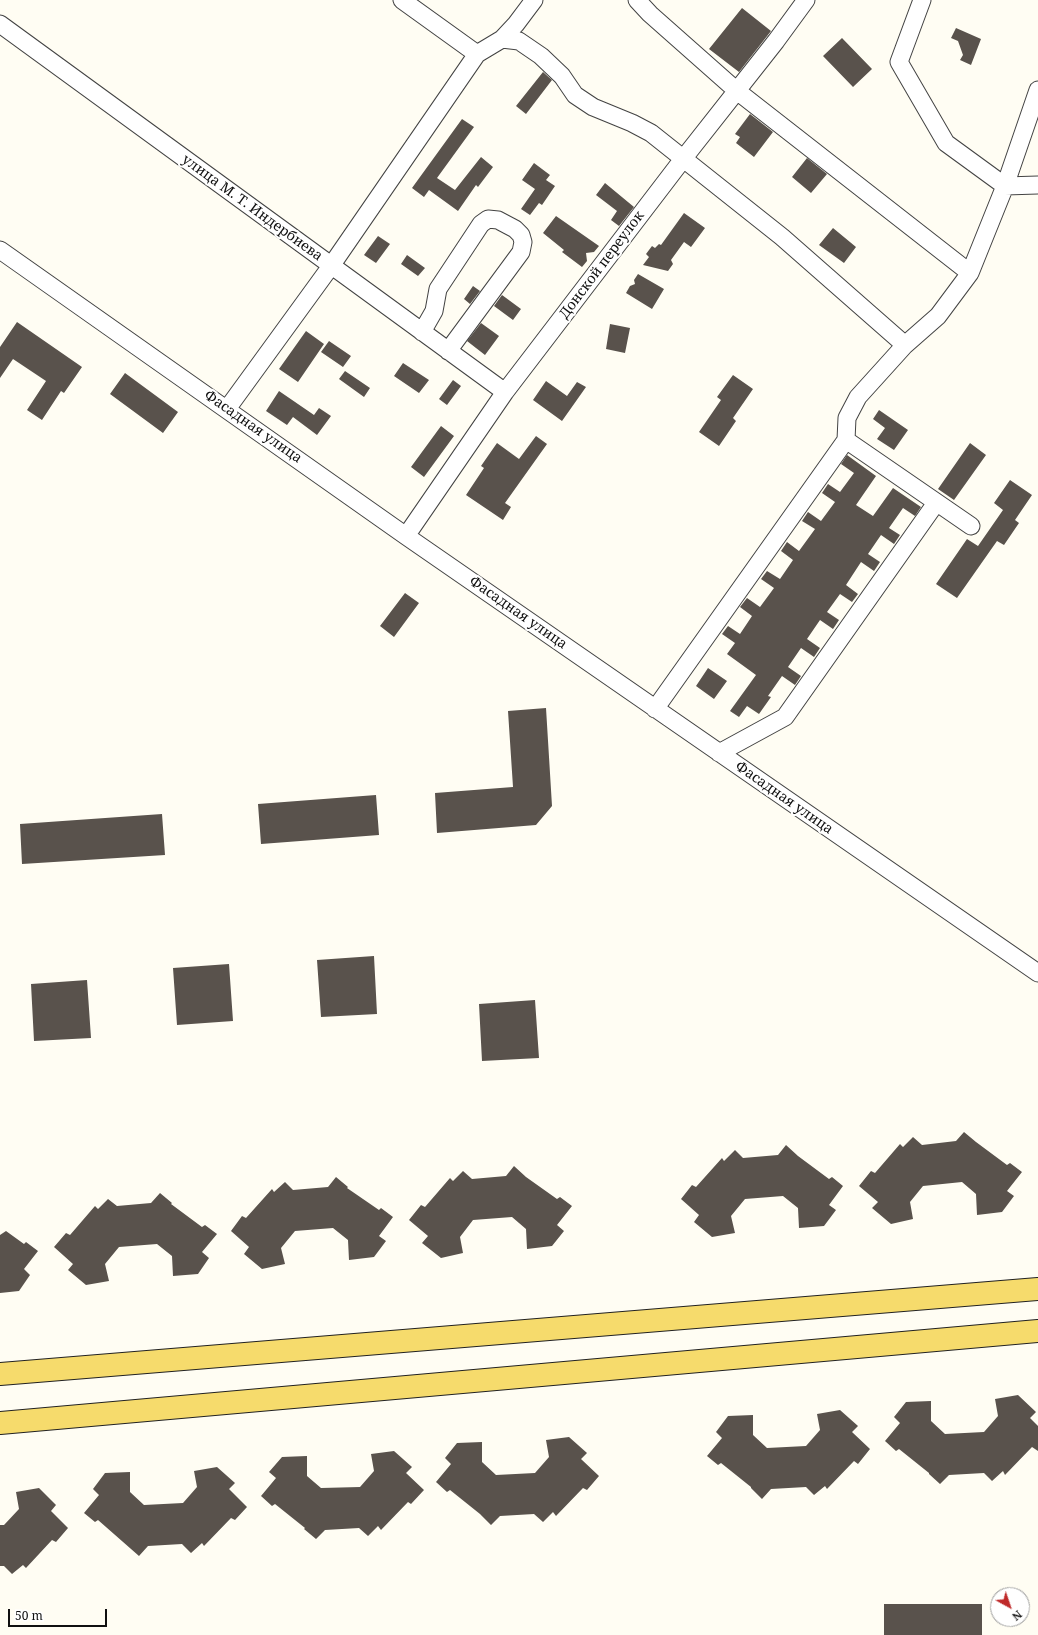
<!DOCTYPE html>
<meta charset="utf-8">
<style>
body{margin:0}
#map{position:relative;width:1038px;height:1635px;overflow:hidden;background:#fffdf3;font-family:"Noto Serif",serif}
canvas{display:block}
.north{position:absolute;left:990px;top:1587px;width:40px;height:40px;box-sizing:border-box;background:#fff;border:1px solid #9f9f9f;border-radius:50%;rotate:140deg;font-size:11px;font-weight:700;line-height:16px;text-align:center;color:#101010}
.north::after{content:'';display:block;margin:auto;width:14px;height:18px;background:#bf2929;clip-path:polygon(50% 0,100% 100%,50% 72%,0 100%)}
.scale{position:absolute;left:8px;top:1609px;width:99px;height:18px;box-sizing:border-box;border:2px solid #101010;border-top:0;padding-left:5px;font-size:12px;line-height:14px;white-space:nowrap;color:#101010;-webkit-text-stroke:3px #fff;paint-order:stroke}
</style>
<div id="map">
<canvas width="1038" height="1635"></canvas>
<div class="north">N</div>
<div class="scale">50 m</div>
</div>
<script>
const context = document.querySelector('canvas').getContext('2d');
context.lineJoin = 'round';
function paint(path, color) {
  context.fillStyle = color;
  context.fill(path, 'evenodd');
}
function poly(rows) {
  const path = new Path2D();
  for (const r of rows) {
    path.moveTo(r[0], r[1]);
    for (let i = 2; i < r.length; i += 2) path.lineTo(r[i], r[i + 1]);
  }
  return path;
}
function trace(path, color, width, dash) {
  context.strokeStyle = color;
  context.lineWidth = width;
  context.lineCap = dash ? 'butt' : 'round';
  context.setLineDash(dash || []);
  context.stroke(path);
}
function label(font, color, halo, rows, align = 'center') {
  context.font = font + ' "Noto Serif",serif';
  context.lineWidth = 4;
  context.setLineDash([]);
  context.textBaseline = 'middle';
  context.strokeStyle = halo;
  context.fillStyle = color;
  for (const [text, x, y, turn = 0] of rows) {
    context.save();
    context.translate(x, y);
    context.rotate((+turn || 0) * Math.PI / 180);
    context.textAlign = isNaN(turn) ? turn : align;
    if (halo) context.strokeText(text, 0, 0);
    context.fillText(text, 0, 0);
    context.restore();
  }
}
paint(poly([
 [742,8,771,31,739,72,709,49],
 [956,28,981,39,971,65,960,60,963,55,958,41,951,38],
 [842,38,872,69,853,87,823,56],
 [543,72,552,80,526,114,516,106],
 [750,114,773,132,754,157,736,143,740,137,735,134],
 [462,119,474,127,437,178,455,190,481,157,493,167,478,187,476,185,458,211,429,190,424,197,412,188],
 [807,158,827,174,811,193,792,177],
 [534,163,550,175,546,180,555,186,542,205,539,203,530,215,521,209,535,189,522,180],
 [605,183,634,207,619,226,611,220,617,211,596,195],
 [684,213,705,228,691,247,684,242,671,260,673,264,668,271,643,265,649,257,646,254,652,246,655,248,659,244,661,245],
 [556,216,599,246,594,252,586,253,587,261,582,267,562,252,564,250,543,233],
 [833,228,856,247,844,263,819,245],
 [378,236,390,244,376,263,364,255],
 [407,255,425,268,418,276,401,264],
 [638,274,664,289,652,309,626,293,630,286,635,284,634,280],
 [473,286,480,291,470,304,464,299],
 [502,295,521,309,513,320,494,306],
 [17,322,82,367,64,393,61,391,42,420,27,410,46,381,13,359,0,378,0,347],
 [481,323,499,336,485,355,467,341],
 [610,324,630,328,625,353,606,349],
 [306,331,324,344,298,382,279,369],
 [329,341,351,356,343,367,321,352],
 [403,363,429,380,419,393,394,376],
 [345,371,370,388,364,397,339,379],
 [125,373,178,412,163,433,110,394],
 [733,375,753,389,733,418,736,421,719,446,699,432,721,400,717,397],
 [453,380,461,386,447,405,439,399],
 [546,381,567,396,577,382,586,387,562,421,533,400],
 [279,391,314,415,319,408,331,416,317,435,293,417,287,425,266,411],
 [879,410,908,430,894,450,877,439,885,428,873,419],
 [441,426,454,436,424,477,411,467],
 [536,436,547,444,505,503,511,507,503,520,466,495,484,468,481,466,497,443,519,459],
 [970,443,986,455,954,500,938,489],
 [847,455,876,476,856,505,873,516,893,488,921,507,915,516,903,508,889,528,900,535,894,544,881,535,868,554,880,562,874,571,861,562,846,585,858,594,852,602,840,594,827,612,839,620,833,629,820,620,807,639,820,648,814,657,801,648,788,667,801,676,795,685,782,676,768,696,771,697,759,714,747,706,739,717,730,711,756,675,727,654,735,643,722,634,728,626,740,634,752,616,740,607,747,598,760,607,774,588,761,579,767,571,780,579,793,560,781,551,787,542,799,551,815,529,802,521,808,512,821,521,835,502,822,493,828,484,840,492,854,473,841,464],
 [1010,480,1032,495,1015,520,1019,523,1004,545,997,541,957,598,936,584,967,539,978,546,1003,510,994,503],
 [405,593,419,603,394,637,380,626],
 [708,668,727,681,714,699,696,686],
 [546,708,552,806,536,825,437,833,435,793,513,787,508,711],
 [376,795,379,835,261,844,258,804],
 [162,814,165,855,22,864,20,824],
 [374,956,377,1014,321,1017,317,960],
 [229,964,233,1021,177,1025,173,968],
 [87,980,91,1038,34,1041,31,984],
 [535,1000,539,1058,482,1061,479,1004],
 [964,1132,976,1142,1007,1165,1010,1163,1022,1172,1007,1191,1014,1196,1002,1212,977,1215,976,1194,962,1182,923,1186,910,1202,913,1219,891,1224,872,1208,878,1202,859,1186,871,1171,875,1173,900,1144,903,1147,913,1137,922,1145,956,1141],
 [786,1145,798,1156,829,1179,832,1177,843,1186,829,1205,836,1210,824,1226,799,1228,798,1208,783,1196,745,1199,731,1216,735,1233,712,1237,694,1222,699,1215,681,1199,692,1185,696,1187,722,1158,724,1161,735,1150,743,1158,778,1155],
 [514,1166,526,1177,557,1199,560,1197,572,1206,557,1225,564,1231,552,1246,527,1249,526,1229,512,1217,473,1220,460,1237,463,1253,441,1258,422,1243,428,1236,409,1220,421,1205,425,1207,450,1178,453,1181,463,1171,472,1179,506,1176],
 [336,1177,348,1187,347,1188,379,1210,381,1208,393,1217,379,1236,386,1241,374,1257,349,1260,348,1240,333,1228,295,1231,281,1248,285,1264,262,1269,244,1254,249,1247,231,1231,242,1216,246,1218,272,1189,274,1192,285,1182,293,1190,328,1187],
 [160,1193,172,1203,171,1204,202,1227,205,1225,217,1234,202,1252,209,1258,198,1274,173,1276,172,1256,157,1244,119,1247,105,1264,109,1281,86,1285,68,1270,73,1264,54,1247,66,1233,70,1235,95,1206,98,1209,108,1199,117,1206,151,1203],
 [6,1231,24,1244,26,1242,38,1251,24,1269,30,1275,19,1291,0,1293,0,1235],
 [1018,1395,1036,1412,1030,1418,1038,1426,1038,1451,1032,1447,1005,1475,1003,1471,992,1481,984,1473,949,1475,940,1484,929,1474,929,1473,899,1449,896,1451,885,1441,900,1423,894,1417,906,1402,931,1401,931,1421,945,1434,984,1432,998,1416,995,1399],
 [840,1410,858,1426,852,1432,870,1449,858,1464,854,1461,827,1489,825,1486,814,1495,806,1487,771,1489,762,1499,751,1488,751,1487,721,1463,718,1465,707,1456,722,1438,716,1432,728,1416,753,1415,753,1435,767,1448,806,1446,820,1430,817,1414],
 [569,1437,587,1453,581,1459,599,1476,587,1490,583,1488,556,1516,553,1512,543,1522,534,1514,500,1516,491,1525,480,1514,450,1490,447,1492,436,1482,451,1464,445,1458,457,1443,482,1442,482,1462,496,1475,535,1473,549,1457,546,1440],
 [394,1451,412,1467,406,1473,424,1490,411,1504,408,1502,381,1530,378,1526,368,1536,359,1528,325,1530,316,1539,304,1529,305,1528,275,1504,272,1506,261,1496,276,1478,269,1472,282,1457,307,1456,307,1476,321,1488,360,1487,374,1471,371,1454],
 [217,1467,235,1483,229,1489,247,1507,235,1520,231,1518,204,1546,202,1543,191,1553,182,1544,148,1546,139,1556,98,1520,95,1522,84,1513,99,1495,93,1489,105,1473,130,1472,130,1492,144,1505,183,1503,197,1487,194,1471],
 [39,1488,56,1505,51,1511,68,1528,56,1542,52,1540,26,1568,23,1565,12,1574,4,1566,0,1566,0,1525,4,1525,19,1509,16,1492],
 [884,1604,982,1604,982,1635,884,1635]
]), '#59524c');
const minor = poly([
 [402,0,477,54],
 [637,0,650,14,737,91,970,273,938,316,905,345,858,397,847,418,846,440],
 [922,0,899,62,946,143,1005,186,1038,90],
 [0,24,505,392],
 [502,39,519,41,541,56,562,76,575,95,593,107,632,123,651,133,782,237,905,345],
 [0,250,406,536,1038,973],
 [970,273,1005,186,1038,185],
 [422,332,434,311,438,289,481,224,488,219,498,220,515,229,521,235,523,242,521,252,448,351],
 [227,409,331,266,477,54,502,39,516,24,534,0],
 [406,536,505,392,683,159,776,41,806,0],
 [655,709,846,440,971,526],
 [719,753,785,717,936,503]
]);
const major = poly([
 [0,1374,1038,1289],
 [0,1423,1038,1331]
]);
trace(minor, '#434343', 19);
trace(major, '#212121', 24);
trace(minor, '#fff', 17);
trace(major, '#f6db6c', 22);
label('14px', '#101010', '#fff', [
 ["улица М. Т. Индербиева",252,208,36],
 ["Донской переулок",602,265,-53],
 ["Фасадная улица",253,427,35],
 ["Фасадная улица",518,613,35],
 ["Фасадная улица",784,798,35]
]);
</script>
